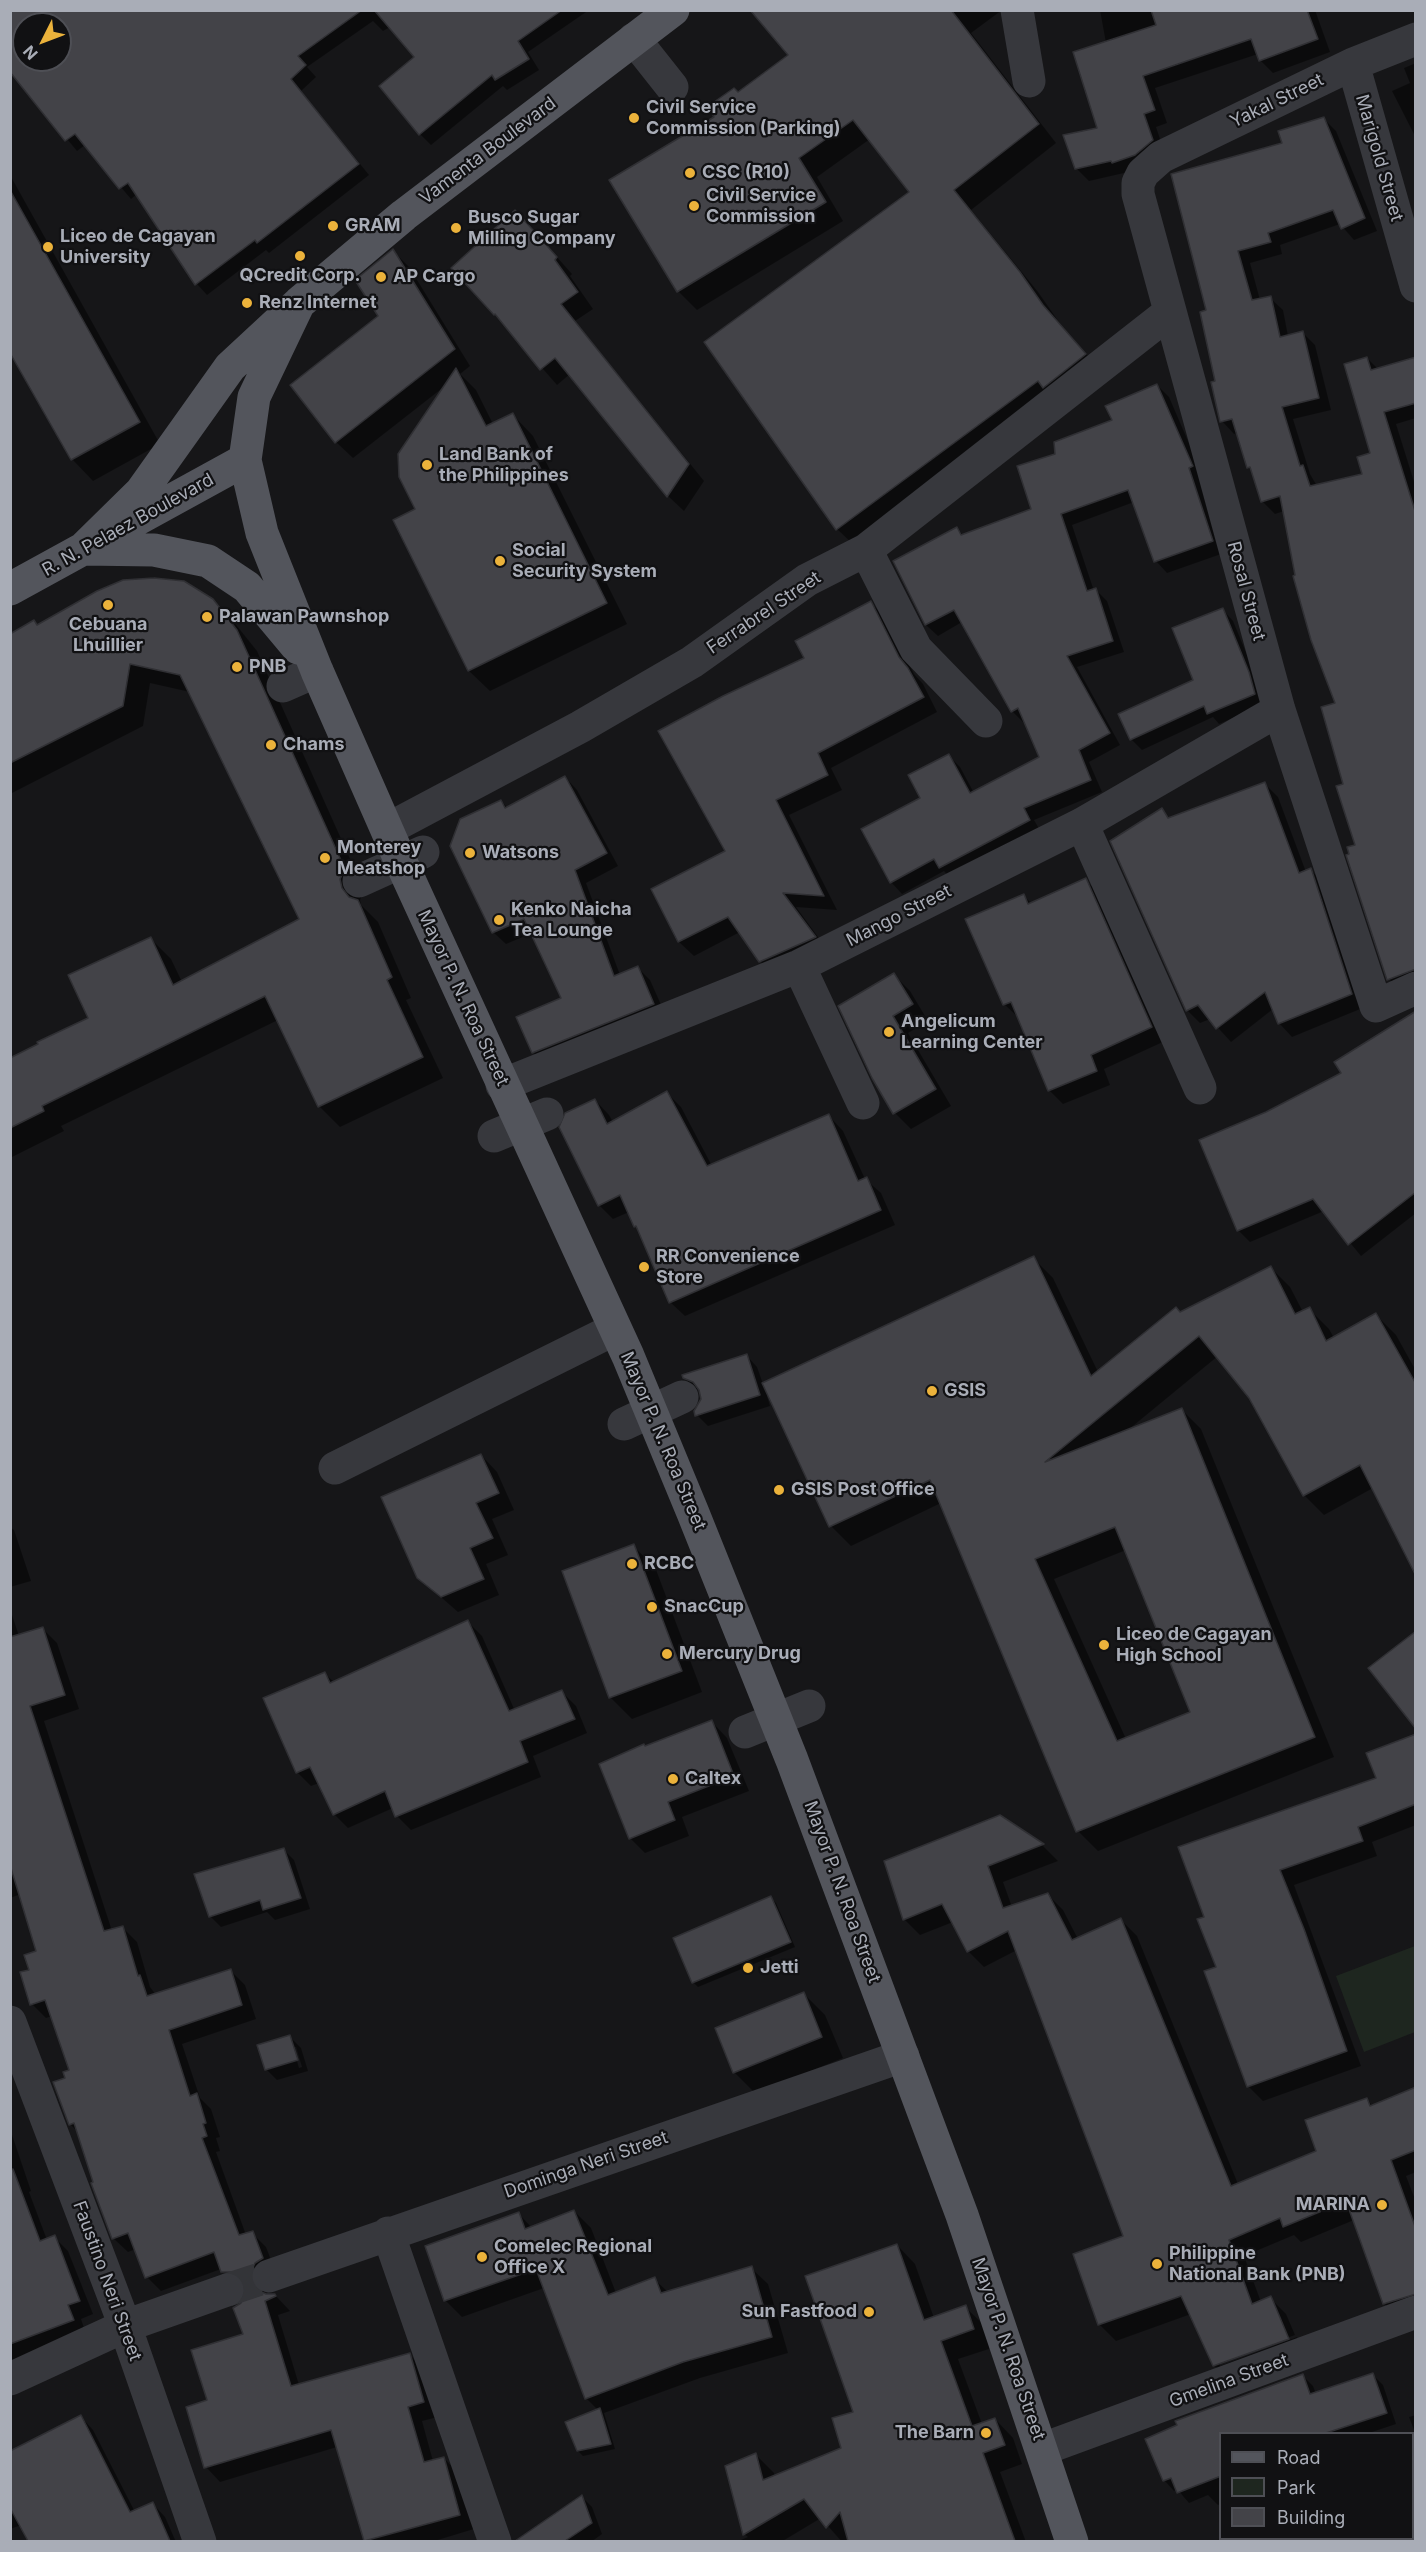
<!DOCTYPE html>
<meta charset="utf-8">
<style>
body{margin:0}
#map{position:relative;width:1426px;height:2552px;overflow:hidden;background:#161618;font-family:Inter,sans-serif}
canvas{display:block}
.frame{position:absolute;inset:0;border:12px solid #a9adb7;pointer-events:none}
.legend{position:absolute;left:1219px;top:2432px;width:195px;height:108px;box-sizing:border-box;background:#111113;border:2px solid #4e4f55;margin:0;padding:8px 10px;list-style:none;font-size:18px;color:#a9adb7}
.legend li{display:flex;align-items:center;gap:12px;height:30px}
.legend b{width:30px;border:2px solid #4e4f55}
.north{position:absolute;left:12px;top:12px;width:60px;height:60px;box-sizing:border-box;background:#111113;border:2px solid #4e4f55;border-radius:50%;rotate:228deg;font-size:16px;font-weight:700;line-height:24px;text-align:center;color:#a9adb7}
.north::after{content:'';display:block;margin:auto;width:21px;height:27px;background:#ebb23b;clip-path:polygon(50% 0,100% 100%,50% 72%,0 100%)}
</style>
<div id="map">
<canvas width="1426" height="2552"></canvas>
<div class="frame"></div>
<ul class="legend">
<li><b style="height:8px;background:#53555c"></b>Road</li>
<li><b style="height:16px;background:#1e261f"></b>Park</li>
<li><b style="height:16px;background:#434348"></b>Building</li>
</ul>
<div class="north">N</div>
</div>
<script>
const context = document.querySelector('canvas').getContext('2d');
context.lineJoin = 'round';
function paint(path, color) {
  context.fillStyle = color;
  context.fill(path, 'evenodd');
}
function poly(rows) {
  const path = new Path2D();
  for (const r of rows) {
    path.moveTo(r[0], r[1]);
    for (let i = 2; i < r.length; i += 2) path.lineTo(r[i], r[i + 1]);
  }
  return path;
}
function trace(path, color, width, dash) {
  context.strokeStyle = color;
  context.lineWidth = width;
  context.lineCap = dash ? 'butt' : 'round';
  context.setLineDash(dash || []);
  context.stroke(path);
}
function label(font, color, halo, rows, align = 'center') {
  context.font = font + ' Inter,sans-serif';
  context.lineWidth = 4.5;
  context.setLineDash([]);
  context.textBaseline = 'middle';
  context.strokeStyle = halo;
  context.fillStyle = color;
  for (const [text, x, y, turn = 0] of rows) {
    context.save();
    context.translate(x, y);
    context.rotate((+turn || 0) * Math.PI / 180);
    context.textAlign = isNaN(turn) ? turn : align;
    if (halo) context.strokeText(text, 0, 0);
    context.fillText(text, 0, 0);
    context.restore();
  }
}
paint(poly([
 [1415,1946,1415,2032,1364,2052,1336,1976],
 [1415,2507,1415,2541,1329,2541,1336,2538,1412,2538,1413,2508]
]), '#1e261f');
paint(poly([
 [10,10,589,10,528,52,539,70,507,90,503,86,431,145,420,134,416,57,390,27,383,31,373,21,307,67,316,77,301,91,369,175,269,253,266,250,207,295,197,284,137,194,131,199,85,145,77,151,10,70],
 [24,24,60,24,60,60,24,60],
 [833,10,1002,10,971,33,1056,143,971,210,1038,292,1061,325,1103,373,856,547,837,529,911,192,870,139,817,177,843,221,697,310,678,291,611,181,716,117,738,94,790,56],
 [1100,10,1315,10,1330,52,1273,73,1260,60,1258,54,1155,88,1167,123,1156,127,1165,154,1126,175,1124,173,1089,181,1076,168,1099,130,1106,43],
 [1416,63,1416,138,1392,91,1410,83,1404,68],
 [1323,118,1336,131,1377,231,1354,240,1340,224,1280,245,1282,254,1250,263,1260,300,1270,298,1283,310,1288,336,1303,333,1315,345,1331,410,1293,419,1310,474,1317,486,1364,475,1372,454,1367,358,1378,369,1416,361,1416,418,1396,424,1416,488,1416,986,1401,992,1389,979,1345,785,1337,704,1297,576,1284,511,1275,514,1262,501,1238,433,1234,434,1222,421,1208,312,1284,144],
 [10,175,160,444,93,481,72,459,10,349],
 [531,228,572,274,570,276,593,309,575,321,704,481,684,511,668,496,570,374,557,385,495,314],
 [393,251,409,267,470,366,460,374,476,390,493,424,513,415,533,436,627,624,490,691,469,671,395,521,417,510,445,386,353,458,336,442,380,317],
 [1157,385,1169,397,1203,476,1224,553,1167,573,1156,561,1134,502,1072,525,1094,591,1096,590,1107,601,1124,652,1077,667,1120,745,1089,762,1102,792,1034,820,1041,832,951,879,944,871,902,894,891,882,922,799,949,756,960,767,974,793,1041,758,1026,721,1024,723,1012,711,962,622,938,636,926,625,895,562,957,529,963,535,1033,510,1056,455,1114,421],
 [212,600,233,621,257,651,364,890,360,900,361,905,378,922,411,998,406,1000,443,1078,340,1127,319,1106,278,1020,61,1126,64,1131,10,1158,10,1060,90,1019,151,939,171,959,182,982,301,919,190,692,150,683,143,726,10,794,10,635,38,626],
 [870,602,885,617,914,674,923,684,937,712,831,768,842,790,789,815,837,910,796,907,829,952,775,976,760,961,740,932,694,956,679,942,653,890,727,852,806,659],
 [1223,610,1233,621,1259,684,1265,704,1219,724,1213,717,1142,750,1131,739,1195,681],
 [565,777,577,790,618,866,586,883,620,975,638,968,650,980,666,1016,545,1064,533,1052,563,999,532,933,506,944,493,932,501,801,508,808],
 [1265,784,1278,797,1306,872,1311,870,1324,884,1365,1007,1292,1037,1279,1023,1273,1009,1231,1042,1210,1019,1200,1023,1187,1010,1162,810,1170,819],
 [1085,880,1099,893,1165,1041,1104,1069,1110,1085,1063,1104,1049,1090,1019,1018,1004,1004,1023,895,1032,904],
 [894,975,910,991,928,1021,908,1033,951,1106,911,1129,895,1113,873,1077],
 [1416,1013,1416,1213,1361,1256,1324,1211,1250,1242,1238,1230,1267,1113,1344,1074],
 [667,1093,681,1107,712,1166,829,1116,843,1131,865,1179,881,1193,895,1225,685,1316,670,1302,640,1231,629,1212,613,1219,599,1205,595,1100,609,1115,613,1122],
 [1033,1258,1053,1278,1098,1372,1180,1313,1271,1268,1290,1287,1303,1312,1309,1309,1329,1329,1334,1338,1376,1315,1396,1335,1416,1371,1416,1572,1373,1488,1324,1515,1304,1495,1250,1397,1218,1356,1128,1430,1181,1409,1201,1429,1334,1757,1098,1851,1078,1831,941,1503,851,1546,831,1526,769,1395,767,1396,770,1406,708,1426,697,1415,702,1400,701,1390,695,1389,684,1378,747,1356,757,1367,763,1384],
 [1126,1550,1192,1713,1126,1739,1054,1579],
 [481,1455,497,1472,514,1510,492,1519,508,1555,486,1564,499,1595,458,1612,418,1577],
 [10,1527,14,1530,31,1581,10,1587],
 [633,1546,655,1567,702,1692,632,1719,610,1697],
 [10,1609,19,1636,43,1629,57,1643,79,1709,44,1721,112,1931,122,1927,137,1942,150,1987,156,1995,231,1971,245,1985,256,2019,182,2044,200,2098,211,2109,220,2137,216,2138,220,2151,216,2152,246,2235,252,2233,266,2247,276,2273,264,2287,265,2296,275,2295,290,2311,278,2315,299,2385,409,2354,423,2369,438,2417,422,2421,433,2461,444,2458,458,2473,474,2529,431,2542,366,2542,337,2447,220,2482,206,2467,208,2401,245,2335,242,2304,247,2294,246,2285,236,2286,221,2269,161,2291,147,2277,136,2249,128,2252,113,2238,79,2133,70,2124,67,2079,71,2071,52,2016,46,2018,32,2004,31,1971,38,1952,21,1894,10,1898],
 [468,1622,482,1636,515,1711,562,1692,576,1706,587,1733,533,1756,541,1777,411,1830,397,1816,393,1808,348,1828,334,1814,319,1783,311,1786,297,1772,325,1674,334,1682],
 [712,1722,727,1738,749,1791,682,1817,689,1836,645,1853,630,1838,646,1748],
 [1416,1735,1416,1825,1372,1842,1377,1856,1294,1885,1361,2066,1263,2101,1248,2086,1206,1918,1378,1778],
 [999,1817,1043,1846,1058,1861,1003,1882,1012,1907,1047,1894,1063,1910,1078,1939,1121,1920,1137,1936,1238,2184,1318,2152,1367,2100,1373,2106,1416,2088,1416,2172,1406,2176,1416,2202,1416,2314,1400,2320,1384,2303,1354,2220,1301,2242,1294,2235,1244,2256,1261,2302,1270,2298,1286,2314,1295,2335,1220,2362,1220,2366,1297,2337,1304,2355,1231,2382,1215,2366,1191,2314,1116,2341,1100,2325,1075,2255,1125,2237,1017,1950,984,1967,968,1951,953,1922,920,1935,904,1919],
 [283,1849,294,1860,310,1909,275,1920,267,1912,221,1927,210,1916],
 [771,1898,776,1903,795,1947,698,1987,693,1982],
 [804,1994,825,2015,843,2058,755,2093,734,2072],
 [290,2037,301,2048,308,2071,277,2080,266,2069],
 [293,2047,296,2047,302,2067,299,2068],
 [10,2129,31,2191,29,2192,47,2240,54,2237,68,2251,93,2314,81,2319,86,2334,10,2363],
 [574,2211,591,2228,616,2293,654,2279,668,2292,751,2268,768,2284,788,2353,700,2378,604,2413,615,2449,583,2456,578,2451,599,2411,586,2398,544,2288,462,2317,445,2300,519,2214,532,2228],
 [897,2245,915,2264,934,2318,965,2307,984,2325,992,2348,958,2359,982,2424,995,2419,1013,2438,1022,2464,1000,2472,1026,2542,842,2542,821,2518,781,2542,736,2542,748,2537,744,2534,756,2455,774,2473,775,2477,843,2449,855,2413],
 [1302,2375,1313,2386,1316,2394,1373,2375,1383,2385,1396,2424,1366,2434,1220,2434,1220,2504,1218,2505,1208,2495,1189,2503,1177,2489,1174,2491,1164,2480,1147,2439],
 [1416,2415,1416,2435,1409,2417],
 [81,2417,93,2430,135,2512,153,2504,165,2517,176,2542,52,2542,98,2520,90,2501,10,2529,10,2453],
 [1416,2457,1416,2527,1412,2524,1412,2459],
 [582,2497,592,2507,602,2534,591,2542,533,2542,531,2532]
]), '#0007');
const building = poly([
 [10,10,362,10,298,56,306,65,291,79,359,164,257,243,255,240,195,285,128,183,119,189,75,134,65,141,10,72,10,10],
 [24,24,60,24,60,60,24,60,24,24],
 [374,10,562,10,518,41,529,59,495,80,492,75,419,135,379,86,414,57,374,10],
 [750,10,951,10,1039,124,954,190,1020,272,1043,305,1086,354,1043,388,1038,381,836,530,704,342,909,192,853,120,799,158,826,202,677,292,609,180,714,117,707,107,734,88,738,92,788,55,750,10],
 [1151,10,1307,10,1318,39,1259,61,1251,39,1143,76,1155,110,1144,114,1153,140,1135,155,1112,163,1111,161,1075,169,1063,135,1097,128,1073,52,1156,25,1151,10],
 [1324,117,1365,218,1341,229,1333,210,1268,233,1271,242,1238,251,1252,300,1271,296,1280,337,1303,331,1319,398,1282,407,1300,466,1303,465,1310,486,1362,474,1357,457,1370,453,1344,364,1367,357,1371,370,1416,357,1416,403,1384,412,1416,514,1416,969,1387,980,1346,855,1349,854,1347,847,1355,845,1336,786,1343,784,1321,707,1335,703,1311,640,1293,576,1295,575,1280,496,1261,502,1250,467,1247,468,1232,419,1220,422,1211,382,1215,381,1200,312,1206,310,1171,174,1282,143,1278,131,1324,117],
 [10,190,140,422,71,460,10,353,10,190],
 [515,210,557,257,555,260,578,292,561,304,689,464,667,497,555,358,540,370,495,314,494,315,451,268,515,210],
 [393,249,455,349,335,443,290,385,378,316,355,280,393,249],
 [456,368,486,426,513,413,607,603,468,671,393,520,415,509,399,477,398,454,456,368],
 [1157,384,1192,464,1193,466,1189,468,1213,541,1154,562,1128,490,1061,514,1087,591,1096,588,1113,641,1067,656,1110,733,1079,750,1091,780,1024,808,1030,820,939,868,934,859,890,883,861,829,920,798,908,775,949,754,970,793,1039,757,1018,708,1011,712,954,610,925,625,893,561,957,527,961,535,1031,509,1017,466,1055,454,1054,442,1112,420,1105,406,1157,384],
 [154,578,184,581,213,599,237,630,345,869,340,879,342,888,349,897,358,900,392,977,387,980,423,1057,318,1107,265,996,42,1106,44,1111,10,1128,10,1058,38,1044,37,1042,88,1018,68,975,151,937,173,985,299,919,180,675,130,664,123,706,10,763,10,634,34,620,37,625,97,591,123,580,154,578],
 [871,601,899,657,908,668,924,697,818,753,828,775,776,800,824,896,783,893,816,937,759,962,728,917,678,942,651,889,725,851,658,731,723,696,804,658,795,641,871,601],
 [1223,608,1249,672,1255,694,1207,714,1204,706,1130,740,1118,714,1193,680,1172,628,1223,608],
 [565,776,607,853,575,870,614,976,638,966,654,1004,532,1053,516,1017,561,998,524,919,492,933,450,846,460,819,501,800,505,808,565,776],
 [1265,782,1299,873,1311,868,1352,994,1278,1024,1265,992,1216,1029,1198,1005,1186,1011,1110,841,1162,808,1168,818,1265,782],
 [1086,878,1152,1027,1091,1055,1097,1071,1048,1091,1011,1002,1003,1005,965,919,1024,894,1028,904,1086,878],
 [894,973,913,1004,893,1016,936,1089,893,1114,872,1078,838,1006,894,973],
 [1416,1011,1416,1192,1348,1245,1313,1199,1237,1231,1199,1140,1266,1112,1341,1073,1334,1062,1416,1011],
 [667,1091,707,1166,829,1114,858,1181,867,1177,881,1210,669,1303,636,1226,634,1227,620,1195,598,1206,559,1127,565,1113,595,1099,607,1124,667,1091],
 [1034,1256,1091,1376,1176,1307,1180,1312,1271,1266,1295,1314,1310,1307,1326,1341,1376,1313,1416,1384,1416,1576,1360,1465,1303,1496,1249,1398,1199,1336,1045,1462,1182,1408,1315,1737,1076,1832,930,1480,829,1527,762,1383,1034,1256],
 [1115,1527,1190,1712,1117,1741,1035,1559,1115,1527],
 [747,1354,760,1395,695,1416,694,1411,701,1399,699,1390,693,1382,683,1378,682,1375,747,1354],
 [481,1454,499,1493,476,1503,493,1538,470,1548,484,1579,441,1597,417,1578,381,1497,481,1454],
 [634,1544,682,1671,609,1698,562,1571,634,1544],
 [468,1620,509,1711,562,1690,575,1719,520,1741,528,1762,395,1817,385,1791,333,1815,310,1767,296,1773,263,1698,325,1672,330,1683,468,1620],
 [43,1627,65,1695,30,1706,104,1931,123,1926,138,1976,140,1975,147,1996,231,1969,242,2005,169,2030,190,2096,197,2093,206,2123,203,2124,207,2136,202,2138,239,2235,253,2231,263,2258,255,2263,251,2272,252,2283,257,2290,266,2294,275,2294,276,2296,265,2301,291,2386,410,2353,424,2402,408,2407,424,2462,444,2457,460,2515,364,2541,331,2430,204,2468,186,2407,207,2400,191,2350,243,2334,233,2308,241,2303,245,2294,244,2283,240,2276,231,2272,221,2272,214,2252,145,2278,128,2233,112,2239,91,2183,93,2182,74,2123,69,2125,53,2082,65,2078,63,2072,69,2070,45,2000,30,2005,20,1972,29,1970,24,1955,36,1951,10,1865,10,1637,43,1627],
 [1416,1631,1416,1729,1368,1668,1416,1631],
 [712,1720,734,1776,668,1802,675,1820,629,1839,599,1764,644,1744,645,1746,712,1720],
 [1416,1734,1416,1804,1358,1827,1363,1841,1280,1870,1304,1929,1347,2051,1247,2087,1204,1971,1216,1967,1197,1919,1204,1917,1178,1847,1376,1778,1366,1753,1416,1734],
 [1000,1815,1044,1844,988,1866,1003,1908,1048,1893,1072,1940,1121,1918,1231,2186,1316,2151,1305,2120,1367,2098,1370,2106,1416,2087,1416,2150,1391,2160,1416,2229,1416,2294,1383,2304,1346,2201,1283,2227,1280,2218,1229,2240,1252,2304,1271,2296,1289,2339,1213,2366,1181,2296,1098,2325,1073,2254,1123,2236,1008,1931,967,1952,942,1904,903,1920,884,1861,1000,1815],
 [284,1848,301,1898,263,1910,260,1900,209,1917,194,1874,284,1848],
 [771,1896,791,1942,692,1983,673,1938,771,1896],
 [804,1992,822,2037,733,2073,715,2028,804,1992],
 [290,2035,298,2060,265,2070,257,2045,290,2035],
 [13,2169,40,2241,55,2235,80,2301,68,2305,74,2320,10,2344,10,2170,13,2169],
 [574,2210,608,2295,655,2277,661,2293,752,2266,772,2337,683,2362,585,2399,536,2269,444,2301,425,2246,519,2212,525,2229,574,2210],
 [897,2244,924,2320,966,2305,974,2329,941,2341,972,2426,995,2418,1005,2445,983,2453,1015,2541,848,2541,840,2512,826,2528,804,2499,743,2535,725,2466,756,2453,763,2480,841,2448,832,2418,853,2412,805,2276,897,2244],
 [1373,2373,1387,2413,1326,2433,1221,2433,1221,2476,1177,2493,1171,2478,1163,2481,1145,2439,1177,2425,1175,2421,1303,2374,1310,2394,1373,2373],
 [600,2408,611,2444,577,2451,565,2422,600,2408],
 [81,2415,130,2512,153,2502,170,2541,28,2541,10,2508,10,2451,81,2415],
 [582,2495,592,2523,565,2541,515,2541,582,2495]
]);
paint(building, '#434348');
trace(building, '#303034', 1.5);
trace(poly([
 [227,2290,269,2276]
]), '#333438', 33, [33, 16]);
trace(poly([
 [1017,10,1029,81],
 [634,39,672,87],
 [1416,39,1353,64,1161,157,1143,173,1138,183,1138,194,1279,710,1376,1006,1416,988],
 [1353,64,1416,286],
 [866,550,916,649,986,721],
 [283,686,317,671],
 [1082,824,1200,1088],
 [388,829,580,727,692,662,807,580,866,550,1170,312],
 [359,881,423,852],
 [799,966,863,1103],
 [502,1085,799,966,1082,824,1279,710],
 [494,1136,547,1114],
 [624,1424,682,1397],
 [335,1468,615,1329],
 [745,1732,809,1706],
 [10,2022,125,2326,200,2542],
 [388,2233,495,2542],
 [269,2276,903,2056],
 [10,2379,125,2326,227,2290],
 [1043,2449,1416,2312]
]), '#37383d', 33);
trace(poly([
 [299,303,254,397,245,460,262,533,317,671,401,862,628,1356,693,1513,792,1760,962,2215,1072,2542],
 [83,549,141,492,230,367,299,303,404,215,673,10],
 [83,549,154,550,208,561,247,587,298,648],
 [10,589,245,460]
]), '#53555c', 33);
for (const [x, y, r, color] of [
 [634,118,6,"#ebb23b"],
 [690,173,6,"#ebb23b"],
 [694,206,6,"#ebb23b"],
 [333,226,6,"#ebb23b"],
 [456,228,6,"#ebb23b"],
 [48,247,6,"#ebb23b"],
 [300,256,6,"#ebb23b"],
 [381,277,6,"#ebb23b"],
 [247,303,6,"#ebb23b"],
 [427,465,6,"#ebb23b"],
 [500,561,6,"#ebb23b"],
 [108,605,6,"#ebb23b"],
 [207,617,6,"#ebb23b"],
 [237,667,6,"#ebb23b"],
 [271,745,6,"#ebb23b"],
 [470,853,6,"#ebb23b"],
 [325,858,6,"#ebb23b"],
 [499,920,6,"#ebb23b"],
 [889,1032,6,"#ebb23b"],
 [644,1267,6,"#ebb23b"],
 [932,1391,6,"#ebb23b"],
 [779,1490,6,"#ebb23b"],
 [632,1564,6,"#ebb23b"],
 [652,1607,6,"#ebb23b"],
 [1104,1645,6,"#ebb23b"],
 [667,1654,6,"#ebb23b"],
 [673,1779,6,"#ebb23b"],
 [748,1968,6,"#ebb23b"],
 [1382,2205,6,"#ebb23b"],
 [482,2257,6,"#ebb23b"],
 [1157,2264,6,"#ebb23b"],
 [869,2312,6,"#ebb23b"],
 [986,2433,6,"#ebb23b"]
]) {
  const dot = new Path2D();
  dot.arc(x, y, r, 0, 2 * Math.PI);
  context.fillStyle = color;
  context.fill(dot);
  trace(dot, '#111113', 2);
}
label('18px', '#a9adb7', '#111113', [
 ["Yakal Street",1277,101,-26],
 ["Vamenta Boulevard",488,151,-37],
 ["Marigold Street",1379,158,74],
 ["R. N. Pelaez Boulevard",128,525,-29],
 ["Rosal Street",1246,591,75],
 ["Ferrabrel Street",764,613,-34],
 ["Mango Street",899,916,-27],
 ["Mayor P. N. Roa Street",463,998,65],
 ["Mayor P. N. Roa Street",663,1441,67],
 ["Mayor P. N. Roa Street",842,1892,70],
 ["Dominga Neri Street",586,2165,-19],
 ["Faustino Neri Street",107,2281,70],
 ["Mayor P. N. Roa Street",1008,2349,71],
 ["Gmelina Street",1229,2381,-20]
]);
label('bold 18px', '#a9adb7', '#111113', [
 ["Civil Service",646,108],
 ["Commission (Parking)",646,129],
 ["CSC (R10)",702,173],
 ["Civil Service",706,196],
 ["Commission",706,217],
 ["Busco Sugar",468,218],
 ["Milling Company",468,239],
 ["GRAM",345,226],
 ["Liceo de Cagayan",60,237],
 ["University",60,258],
 ["QCredit Corp.",300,276,"center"],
 ["AP Cargo",393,277],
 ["Renz Internet",259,303],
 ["Land Bank of",439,455],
 ["the Philippines",439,476],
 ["Social",512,551],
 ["Security System",512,572],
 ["Palawan Pawnshop",219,617],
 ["Cebuana",108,625,"center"],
 ["Lhuillier",108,646,"center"],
 ["PNB",249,667],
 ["Chams",283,745],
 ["Monterey",337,848],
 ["Meatshop",337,869],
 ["Watsons",482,853],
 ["Kenko Naicha",511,910],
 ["Tea Lounge",511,931],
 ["Angelicum",901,1022],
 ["Learning Center",901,1043],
 ["RR Convenience",656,1257],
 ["Store",656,1278],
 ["GSIS",944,1391],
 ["GSIS Post Office",791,1490],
 ["RCBC",644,1564],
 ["SnacCup",664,1607],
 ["Liceo de Cagayan",1116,1635],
 ["High School",1116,1656],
 ["Mercury Drug",679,1654],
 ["Caltex",685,1779],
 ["Jetti",760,1968],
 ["MARINA",1370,2205,"right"],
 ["Comelec Regional",494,2247],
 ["Office Ⅹ",494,2268],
 ["Philippine",1169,2254],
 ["National Bank (PNB)",1169,2275],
 ["Sun Fastfood",857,2312,"right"],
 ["The Barn",974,2433,"right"]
], 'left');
</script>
